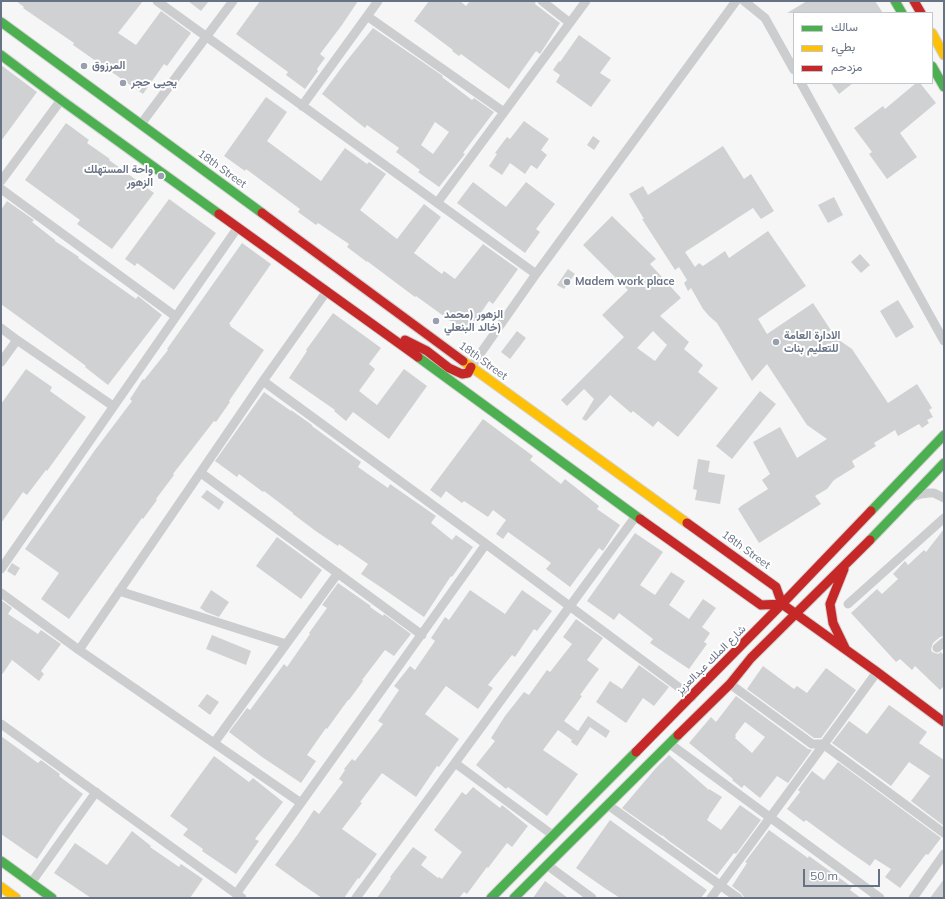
<!DOCTYPE html>
<meta charset="utf-8">
<style>
body{margin:0}
#map{position:relative;width:945px;height:899px;overflow:hidden;background:#f6f6f6;font-family:Mulish,Vazirmatn,sans-serif}
canvas{display:block}
.frame{position:absolute;inset:0;border:2px solid #677285;pointer-events:none}
.legend{position:absolute;left:793px;top:12px;width:140px;height:72px;box-sizing:border-box;background:#fff;border:1px solid #c2c7ce;margin:0;padding:5px 7px;list-style:none;font-size:12px;color:#677285}
.legend li{display:flex;align-items:center;gap:8px;height:20px}
.legend b{width:20px;border:1px solid #c2c7ce}
.scale{position:absolute;left:803px;top:869px;width:77px;height:18px;box-sizing:border-box;border:2px solid #677285;border-top:0;padding-left:5px;font-size:12px;line-height:14px;white-space:nowrap;color:#677285;-webkit-text-stroke:3px #fff;paint-order:stroke}
</style>
<div id="map">
<canvas width="945" height="899"></canvas>
<div class="frame"></div>
<ul class="legend">
<li><b style="height:5px;background:#4caf50"></b>سالك</li>
<li><b style="height:5px;background:#ffc107"></b>بطيء</li>
<li><b style="height:5px;background:#c62828"></b>مزدحم</li>
</ul>
<div class="scale">50 m</div>
</div>
<script>
const context = document.querySelector('canvas').getContext('2d');
context.lineJoin = 'round';
function paint(path, color) {
  context.fillStyle = color;
  context.fill(path, 'evenodd');
}
function poly(rows) {
  const path = new Path2D();
  for (const r of rows) {
    path.moveTo(r[0], r[1]);
    for (let i = 2; i < r.length; i += 2) path.lineTo(r[i], r[i + 1]);
  }
  return path;
}
function trace(path, color, width, dash) {
  context.strokeStyle = color;
  context.lineWidth = width;
  context.lineCap = dash ? 'butt' : 'round';
  context.setLineDash(dash || []);
  context.stroke(path);
}
function label(font, color, halo, rows, align = 'center') {
  context.font = font + ' Mulish,Vazirmatn,sans-serif';
  context.lineWidth = 4;
  context.setLineDash([]);
  context.textBaseline = 'middle';
  context.strokeStyle = halo;
  context.fillStyle = color;
  for (const [text, x, y, turn = 0] of rows) {
    context.save();
    context.translate(x, y);
    context.rotate((+turn || 0) * Math.PI / 180);
    context.textAlign = isNaN(turn) ? turn : align;
    if (halo) context.strokeText(text, 0, 0);
    context.fillText(text, 0, 0);
    context.restore();
  }
}
paint(poly([
 [16,1,143,1,118,33,136,45,161,11,191,33,167,66,164,64,143,94,73,45,74,43,23,8,24,7],
 [188,1,209,1,201,11],
 [260,1,358,1,342,25,320,54,325,58,317,69,318,71,305,89,286,75,288,72,236,34],
 [429,1,460,1,466,6,470,1,536,1,535,4,560,23,540,54,536,51,509,89,461,54,459,56,452,51,453,50,414,21],
 [807,1,875,1,883,13,787,13],
 [373,28,443,76,442,77,472,100,474,98,494,112,463,153,465,154,439,187,418,172,420,170,396,152,399,148,367,125,365,128,322,94,345,63],
 [435,122,449,132,433,154,421,145],
 [579,35,611,58,600,73,611,80,591,107,556,82,560,75,553,70,559,61,560,62],
 [1,65,37,92,1,141],
 [831,83,853,83,839,94],
 [916,83,920,83,936,103,900,133,917,157,887,179,869,154,872,152,854,128,883,106,885,109],
 [266,97,287,112,267,141,321,181,345,148,367,164,369,162,386,174,360,210,397,239,424,204,441,217,414,253,442,274,444,271,455,279,483,244,518,269,493,304,489,301,467,333,416,296,415,297,367,261,367,262,347,247,349,244,318,223,316,225,298,212,300,209,246,169,245,171,224,156],
 [524,121,549,139,541,150,547,155,537,169,531,165,525,174,510,163,502,175,489,166,497,154,495,153,507,137,510,139],
 [66,123,89,140,87,143,110,159,109,160,154,193,112,249,77,224,80,220,25,180],
 [593,136,600,141,594,150,587,145],
 [723,146,744,179,751,174,774,211,761,219,753,208,685,252,695,267,699,263,703,266,725,251,729,258,768,231,806,286,758,319,767,334,813,303,836,338,852,349,888,403,917,384,932,408,929,410,933,417,927,420,929,423,922,428,919,424,898,436,895,430,874,443,876,446,852,461,855,467,834,480,827,489,815,496,821,504,759,543,738,509,741,506,768,489,762,480,770,474,753,442,780,427,797,458,827,439,807,425,767,364,752,381,717,323,709,316,703,309,691,288,688,291,684,283,687,280,679,267,675,270,642,219,644,219,629,194,643,186,648,195],
 [473,182,506,207,526,182,555,204,536,229,540,232,525,253,457,203],
 [834,197,843,215,828,223,818,205],
 [169,199,216,233,174,290,137,263,135,266,125,259],
 [7,201,34,220,32,222,55,240,55,241,79,257,78,258,136,299,138,296,162,315,108,385,85,367,86,366,1,304,1,210],
 [612,216,656,259,650,264,681,298,660,316,689,342,684,349,703,365,698,372,718,388,678,437,658,421,653,427,633,411,631,413,610,395,586,421,582,419,594,399,584,389,567,406,561,400,624,337,602,315,628,290,583,245],
 [653,331,667,345,655,361,637,348],
 [242,243,271,264,229,324,231,325,230,326,264,350,229,401,230,402,216,422,214,421,173,474,174,475,156,499,157,500,143,519,142,518,69,619,41,599,59,573,25,549,57,504,79,473,95,450,132,401,130,399,143,379,144,380,168,350,167,349],
 [860,254,870,265,861,273,851,262],
 [568,269,575,274,564,289,557,285],
 [898,300,914,327,896,338,880,311],
 [333,313,381,348,369,364,375,369,359,391,377,405,404,369,427,386,389,439,353,412,346,421,334,411,335,410,289,378,307,351,306,350],
 [517,331,526,338,510,359,501,352],
 [26,369,52,387,50,391,86,417,47,471,46,470,27,495,23,492,1,523,1,404],
 [760,391,776,404,732,459,716,446],
 [264,392,291,411,291,410,312,425,312,426,361,462,358,467,388,488,390,484,436,516,431,523,452,540,456,535,473,547,452,577,451,576,424,617,385,590,361,574,368,564,339,544,338,546,317,532,293,514,293,513,264,491,263,492,239,474,237,477,215,461],
 [483,419,533,456,530,460,561,484,565,479,599,506,597,509,620,525,603,551,599,548,570,587,546,569,551,563,508,532,503,539,496,534,506,520,493,510,488,517,464,501,462,503,446,491,441,498,430,490],
 [698,459,710,461,708,472,725,475,720,504,695,500,697,490,693,489],
 [207,490,224,502,219,510,201,497],
 [944,529,944,636,940,637,933,643,931,649,932,652,938,654,941,652,944,655,944,686,940,690,915,666,912,670,900,659,896,662,851,613,877,589,882,594,898,579,893,574,904,562,905,561,908,565,924,550,926,552],
 [635,533,663,552,640,585,655,595,671,572,685,581,669,605,689,619,703,599,716,608,702,627,710,633,704,642,707,644,689,669,650,643,653,639,619,613,614,620,587,601],
 [277,537,322,570,301,599,256,566],
 [12,563,20,568,15,576,7,571],
 [338,583,371,606,370,607,383,616,384,614,411,634,394,656,385,650,362,680,363,681,349,700,348,700,327,729,326,728,307,755,316,761,301,783,262,757,229,732,247,708,250,710,284,664,287,667,310,634,309,633,327,608,322,605],
 [211,590,229,602,219,617,206,612,200,608],
 [470,590,505,614,522,590,552,611,537,631,534,629,515,657,512,655,488,685,493,688,478,709,446,686,425,714,459,739,439,767,437,766,416,797,382,773,360,802,362,803,342,829,377,854,359,879,358,878,344,898,322,898,300,883,275,865,298,834,314,810,319,814,343,782,339,779,345,770,344,769,352,759,355,761,383,724,378,721,399,690,394,686,410,666,415,670,435,641,431,638,445,617,449,620],
 [1,600,12,608,8,614,38,634,41,630,61,644,41,671,44,674,39,681,12,660,1,676],
 [576,619,603,638,587,660,599,669,580,695,582,696,564,721,578,731,588,716,610,731,606,738,590,727,577,746,571,742,572,740,558,730,543,750,578,774,547,816,508,787,506,789,476,765,495,741,491,738,505,716,524,692,529,695,547,670,550,672,572,644,563,637],
 [212,635,251,651,246,665,206,649],
 [639,665,669,687,654,706,643,698,626,723,596,702,610,681,622,689],
 [763,666,794,689,797,686,807,693,826,668,856,690,821,738,814,738,747,689],
 [207,694,219,702,210,715,198,706],
 [736,696,808,749,812,750,788,783,777,776,760,798,744,785,742,788,732,780,733,779,689,743,711,717,716,722],
 [745,722,765,737,752,753,735,738,736,736,735,735],
 [889,705,927,732,919,743,944,760,944,826,911,801,930,776,909,762,891,786,832,743,849,721,867,734],
 [1,736,38,763,41,760,60,774,59,776,83,794,60,825,37,859,1,834],
 [669,755,709,790,709,789,722,797,709,816,709,817,707,820,721,830,740,805,761,820,736,854,734,853,717,875,669,841,662,835,662,836,622,808,656,768],
 [214,756,249,782,253,778,283,802,255,839,259,841,236,874,202,851,203,849,183,835,188,829,170,816],
 [838,762,941,838,928,855,926,854,900,888,885,877,891,869,875,859,870,866,844,848,806,820,804,822,787,809,800,792,798,790,812,771,824,780],
 [473,787,500,808,502,805,528,826,512,847,507,843,488,868,487,867,467,894,464,892,459,898,377,898,391,878,390,877,413,847,427,857,421,865,438,878,439,877,442,879,462,852,434,830,462,792,466,795],
 [610,820,707,890,701,898,620,898,606,889,576,868],
 [769,830,808,858,809,856,852,887,850,890,861,898,746,898,744,897,741,893,732,886,747,863,745,862],
 [132,831,151,846,150,847,179,867,181,864,203,879,190,898,91,898,54,873,75,843,107,865],
 [944,879,944,898,930,898],
 [545,881,568,898,533,898]
]), '#d0d1d2');
const fast = poly([
 [895,1,902,13],
 [1,22,262,213],
 [1,55,61,100,219,214],
 [932,66,944,87],
 [418,357,640,519],
 [871,511,944,435],
 [870,540,944,463],
 [1,861,52,898],
 [491,898,636,752],
 [514,898,678,735]
]);
const slow = poly([
 [932,33,944,55],
 [463,361,687,523],
 [1,887,16,898]
]);
const jam = poly([
 [914,1,921,13],
 [262,213,463,361],
 [219,214,418,357],
 [405,340,427,351,449,368,462,374,468,373,471,367],
 [640,519,761,605,782,604],
 [687,523,776,587,782,604,877,672,944,722],
 [844,569,830,604,833,623,845,648],
 [678,735,730,684,751,658,870,540],
 [636,752,782,604,871,511]
]);
trace(fast, '#d2d3d4', 11);
trace(slow, '#d2d3d4', 11);
trace(jam, '#d2d3d4', 11);
trace(poly([
 [157,1,536,274],
 [542,1,570,23],
 [744,1,765,18,794,70],
 [367,16,504,112],
 [801,83,944,341],
 [302,106,378,1],
 [141,124,233,1],
 [1,181,61,100],
 [1,189,175,316],
 [437,203,586,1],
 [1,328,17,340,1,362],
 [17,340,113,406],
 [471,367,536,274,736,1],
 [263,381,486,544,692,697],
 [201,473,422,635],
 [912,497,921,494,929,493,934,493,944,498],
 [1,569,238,227],
 [119,591,286,644],
 [1,593,79,650,301,803],
 [848,604,944,518],
 [937,648,944,642],
 [79,650,263,381,327,291],
 [730,684,812,744,823,744,944,833],
 [1,724,242,898],
 [214,743,338,573],
 [670,744,880,898],
 [455,763,554,836],
 [608,805,738,898],
 [547,865,592,898],
 [31,883,96,792],
 [236,894,486,544],
 [356,898,636,516],
 [711,898,877,672],
 [913,898,944,854]
]), '#cccdcf', 9);
trace(fast, '#4caf50', 9);
trace(slow, '#ffc107', 9);
trace(jam, '#c62828', 9);
for (const [x, y, r, color] of [
 [84,66,4,"#99a0ad"],
 [123,83,4,"#99a0ad"],
 [161,176,4,"#99a0ad"],
 [567,282,4,"#99a0ad"],
 [436,321,4,"#99a0ad"],
 [776,342,4,"#99a0ad"]
]) {
  const dot = new Path2D();
  dot.arc(x, y, r, 0, 2 * Math.PI);
  context.fillStyle = color;
  context.fill(dot);
  trace(dot, '#fff', 1.5);
}
label('bold 11px', '#677285', '#fff', [
 ["المرزوق",92,66],
 ["يحيى حجر",131,83],
 ["واحة المستهلك",153,170,"right"],
 ["الزهور",153,183,"right"],
 ["Madem work place",575,282],
 ["الزهور (محمد",444,315],
 ["خالد البنعلي)",444,328],
 ["الادارة العامة",784,336],
 ["للتعليم بنات",784,349]
], 'left');
label('11px', '#677285', '#fff', [
 ["18th Street",222,169,36],
 ["18th Street",483,361,36],
 ["18th Street",746,550,36],
 ["شارع الملك عبدالعزيز",711,660,-45]
]);
</script>
